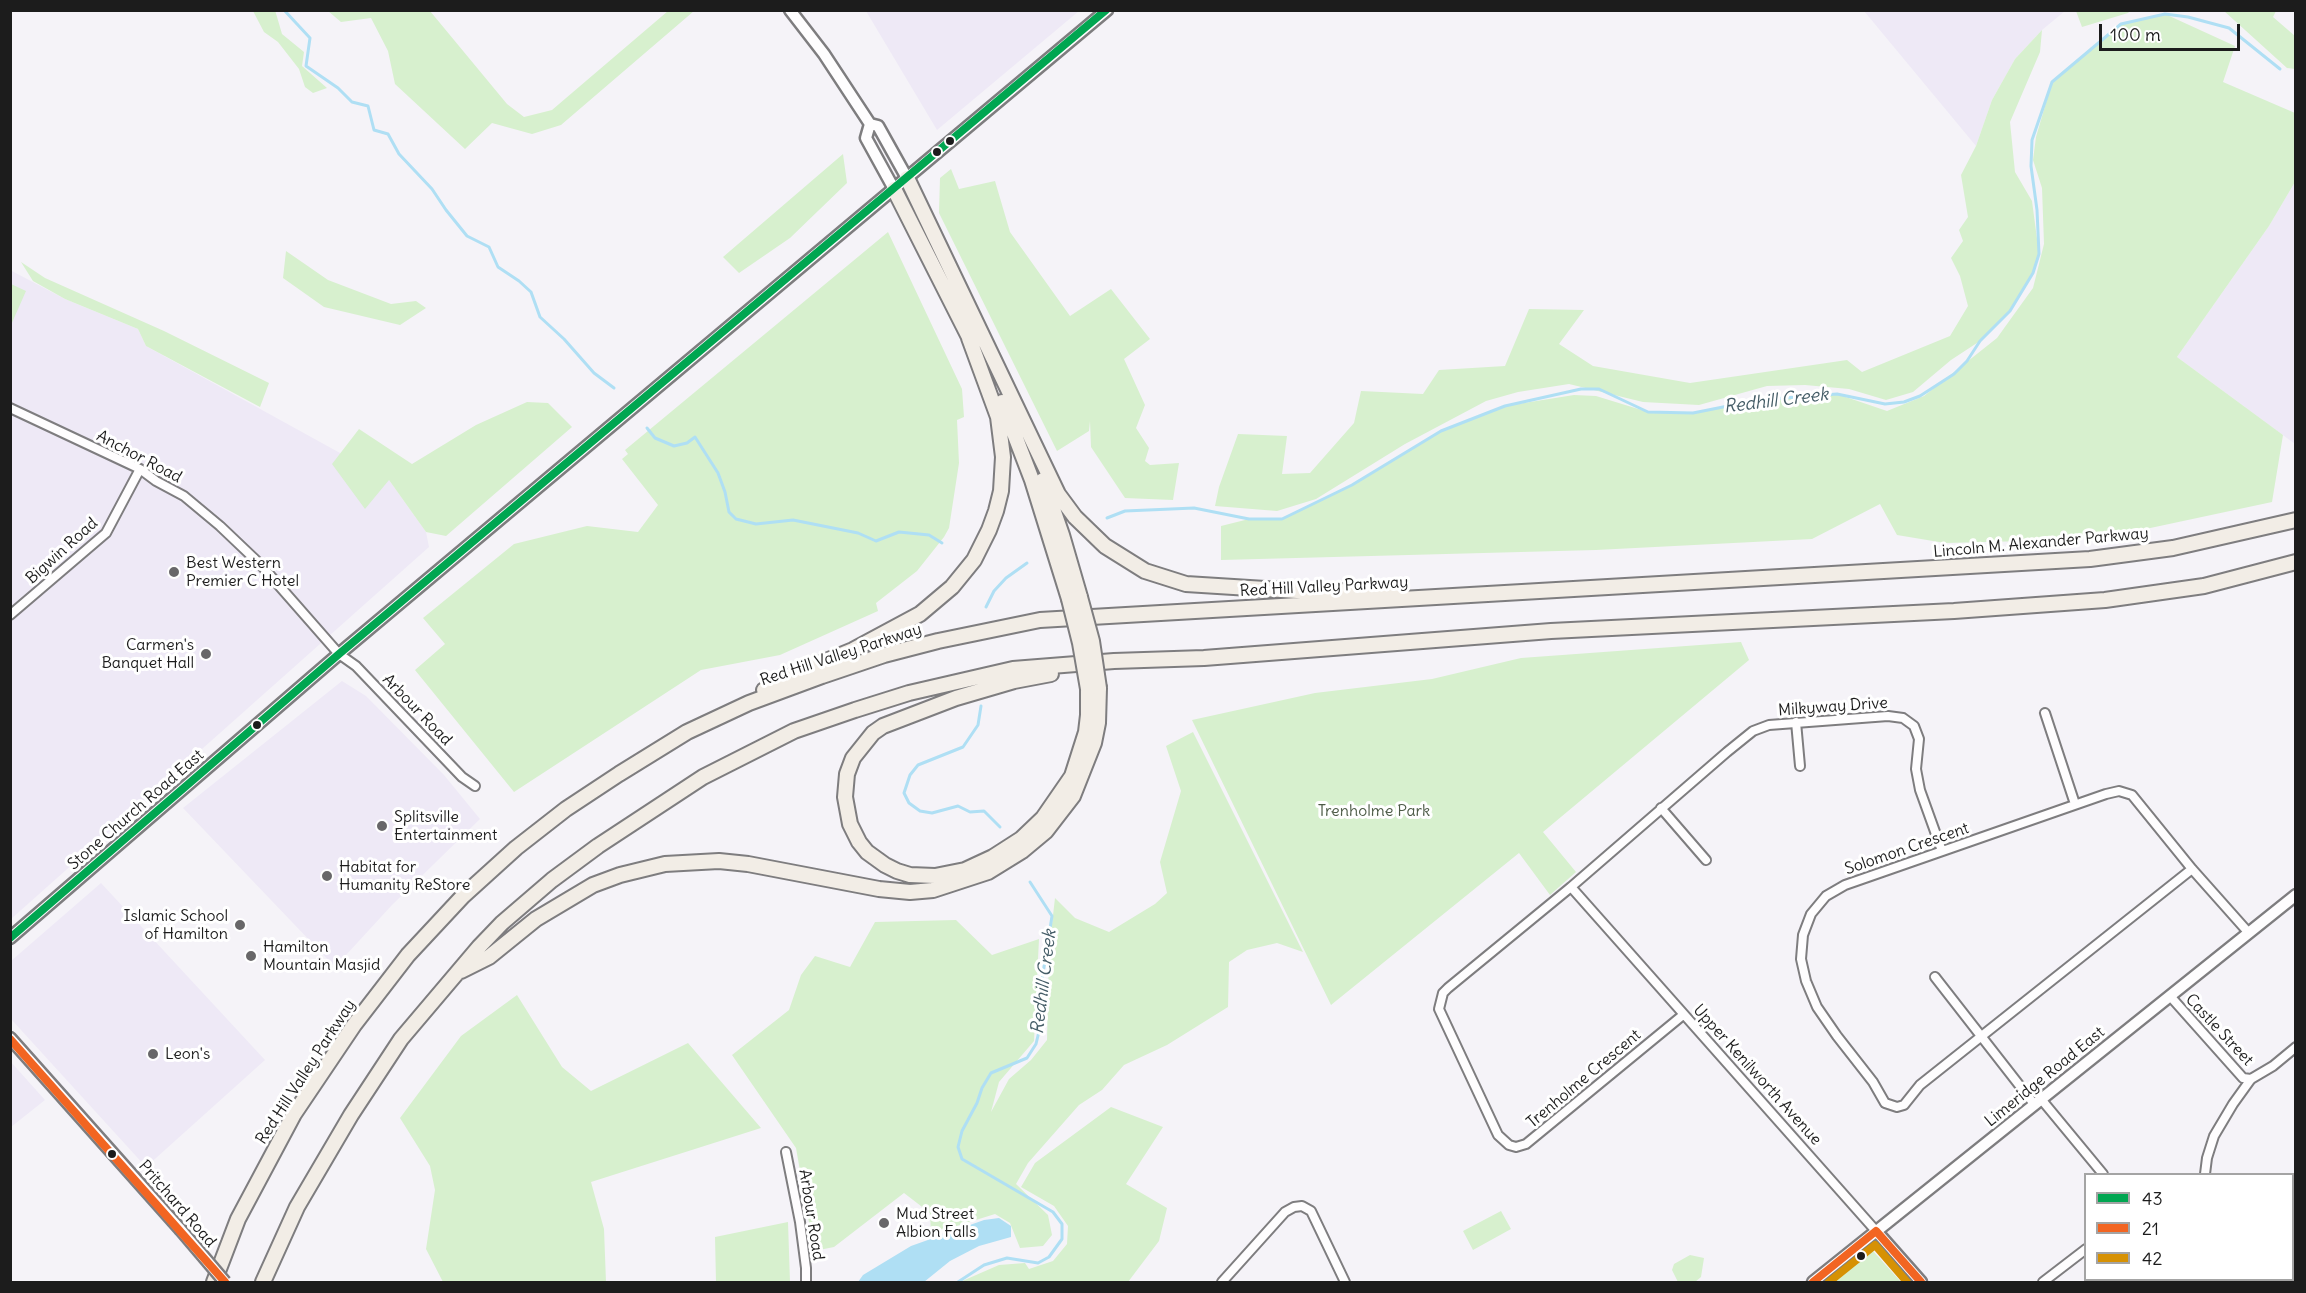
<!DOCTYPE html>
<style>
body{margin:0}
#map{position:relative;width:2306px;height:1293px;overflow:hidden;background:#f5f3f8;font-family:Delius,sans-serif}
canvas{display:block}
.frame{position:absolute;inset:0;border:12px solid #1c1c1c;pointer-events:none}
.legend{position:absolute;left:2084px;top:1173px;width:210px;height:108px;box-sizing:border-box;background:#fff;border:2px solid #a4a4a4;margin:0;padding:8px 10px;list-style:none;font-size:18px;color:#1c1c1c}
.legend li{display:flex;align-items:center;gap:12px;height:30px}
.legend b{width:30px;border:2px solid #a4a4a4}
.scale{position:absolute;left:2099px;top:24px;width:141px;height:27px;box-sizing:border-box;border:3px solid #1c1c1c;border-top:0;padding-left:8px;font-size:18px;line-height:21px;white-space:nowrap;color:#1c1c1c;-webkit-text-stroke:4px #fff;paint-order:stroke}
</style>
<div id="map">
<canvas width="2306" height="1293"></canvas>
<div class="frame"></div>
<ul class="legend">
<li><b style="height:8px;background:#00a651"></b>43</li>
<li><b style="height:8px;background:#f26522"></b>21</li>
<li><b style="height:8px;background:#d69104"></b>42</li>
</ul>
<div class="scale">100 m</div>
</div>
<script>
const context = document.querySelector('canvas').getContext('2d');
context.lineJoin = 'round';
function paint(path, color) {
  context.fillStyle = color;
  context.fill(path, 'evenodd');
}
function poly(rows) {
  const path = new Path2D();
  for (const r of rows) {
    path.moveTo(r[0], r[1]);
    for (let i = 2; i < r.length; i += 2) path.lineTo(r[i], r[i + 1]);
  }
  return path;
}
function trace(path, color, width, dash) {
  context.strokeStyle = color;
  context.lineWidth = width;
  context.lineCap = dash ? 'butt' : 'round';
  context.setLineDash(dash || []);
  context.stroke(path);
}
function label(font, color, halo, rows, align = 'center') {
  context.font = font + ' Delius,sans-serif';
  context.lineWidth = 6;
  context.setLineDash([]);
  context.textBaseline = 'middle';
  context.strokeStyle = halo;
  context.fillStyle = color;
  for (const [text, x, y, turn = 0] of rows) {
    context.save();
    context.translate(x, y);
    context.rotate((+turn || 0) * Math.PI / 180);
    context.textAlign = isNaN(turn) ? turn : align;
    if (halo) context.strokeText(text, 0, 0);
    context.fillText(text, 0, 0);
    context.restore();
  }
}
paint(poly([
 [866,11,1079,11,937,130],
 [1864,11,2065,11,2042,30,2015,59,1992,100,1976,146],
 [2295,182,2295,444,2177,357,2269,226],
 [10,270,65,299,138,329,146,346,389,480,426,532,429,547,11,919],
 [342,681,366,696,444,775,480,819,392,905,335,967,183,808],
 [101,883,265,1060,146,1167,11,1019,11,961],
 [10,1061,45,1100,11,1127,10,1127]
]), '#eee9f6');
paint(poly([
 [275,10,282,34,304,52,302,66,327,88,313,93,305,87,299,69,278,42,264,32,253,11],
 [328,11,430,11,507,104,524,117,552,110,668,11,694,11,561,125,532,134,492,123,465,149,395,84,388,51,371,18,341,22],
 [2076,11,2130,11,2128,13,2082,27],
 [2224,11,2276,11,2273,17,2295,36,2295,69,2287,68],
 [2165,14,2235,46,2223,82,2295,113,2295,182,2269,226,2177,357,2283,435,2272,502,2141,530,2027,541,1945,543,1897,535,1880,504,1812,539,1596,550,1221,560,1221,526,1249,519,1282,519,1352,485,1441,431,1505,406,1574,395,1596,396,1648,412,1693,413,1758,400,1837,394,1887,411,1924,396,1997,338,2033,288,2044,244,2042,188,2033,160,2036,137,2052,82,2121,24],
 [2042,30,2040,52,2010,122,2015,172,2032,201,2039,254,2033,273,2010,311,1980,341,1951,360,1913,392,1886,400,1849,389,1805,385,1767,386,1699,405,1643,402,1569,384,1518,392,1486,401,1405,444,1316,499,1277,511,1215,506,1219,487,1238,434,1287,436,1282,474,1310,473,1354,423,1361,391,1423,394,1439,370,1505,366,1529,309,1584,310,1559,344,1593,366,1690,383,1847,360,1862,372,1950,336,1968,306,1960,276,1951,258,1963,241,1959,230,1968,217,1961,175,1976,146,1992,100,2015,59],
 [843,154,847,183,790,238,739,273,723,257],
 [951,169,959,189,995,181,1010,232,1070,316,1111,289,1150,339,1124,359,1145,405,1136,428,1149,448,1145,461,1150,465,1179,463,1173,500,1125,498,1091,447,1090,421,1089,431,1057,451,939,213,940,178],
 [888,232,962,389,964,417,957,420,959,463,949,528,944,537,917,571,876,603,878,611,780,655,701,670,514,792,415,670,445,644,423,618,514,544,587,526,638,532,658,505,622,459,628,454,625,450],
 [286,251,328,280,391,304,416,301,426,308,400,325,324,307,283,278],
 [21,262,45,278,164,331,269,383,260,407,146,346,138,329,65,299,33,281],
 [11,284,26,291,11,325],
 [527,402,548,403,572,427,446,536,426,532,389,480,365,509,332,464,359,429,412,464,476,425],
 [1741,642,1749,660,1543,832,1576,872,1550,895,1519,853,1331,1005,1192,720,1315,693,1432,679,1521,658],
 [1193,732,1303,952,1277,943,1247,950,1229,962,1228,1007,1167,1045,1124,1065,1102,1090,1079,1105,1028,1163,1016,1184,1048,1215,1052,1235,1043,1246,1020,1248,1010,1223,995,1214,931,1234,930,1213,904,1193,834,1247,814,1251,796,1148,732,1055,789,1010,801,975,815,956,850,967,875,922,956,920,992,955,1039,939,1034,1041,999,1082,991,1112,1009,1079,1031,1060,1047,1040,1049,950,1055,898,1075,918,1109,932,1155,904,1167,893,1160,862,1181,791,1166,746],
 [517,995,562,1067,591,1091,688,1043,761,1128,591,1182,604,1229,606,1282,443,1282,426,1249,435,1190,430,1166,400,1118,461,1036],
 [1111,1107,1163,1127,1126,1184,1167,1208,1159,1241,1128,1282,960,1282,999,1265,1025,1263,1029,1269,1053,1261,1067,1244,1068,1226,1054,1206,1021,1187,1035,1163],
 [1501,1211,1511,1229,1473,1250,1463,1231],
 [788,1222,790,1282,716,1282,715,1237],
 [1873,1251,1901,1282,1827,1282],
 [1690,1255,1704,1258,1701,1277,1695,1282,1678,1282,1672,1270,1674,1264]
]), '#d7f0ce');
paint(poly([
 [999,1218,1011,1226,1011,1237,979,1246,950,1261,924,1282,858,1282,863,1275,911,1246,984,1220]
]), '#afdff4');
trace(poly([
 [284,10,310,38,306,66,338,88,352,102,368,106,374,130,388,134,399,154,432,189,446,210,467,236,489,247,498,267,519,281,531,292,540,317,564,339,594,373,614,388],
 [647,428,655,438,674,446,687,443,695,437,718,473,725,492,729,512,736,519,756,524,793,520,858,533,876,541,899,532,929,535,942,543],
 [1107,518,1125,511,1194,508,1249,519,1282,519,1352,485,1441,431,1505,406,1581,389,1599,389,1648,412,1693,413,1758,400,1837,394,1885,404,1904,402,1920,396,1954,374,1967,361,1980,341,2010,311,2033,273,2039,254,2037,210,2031,166,2032,140,2052,82,2121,24,2165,14,2188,17,2229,28,2280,69],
 [986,607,994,591,1006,578,1027,563],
 [981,706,978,725,963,747,918,765,910,775,904,793,909,803,920,811,932,813,958,806,970,812,984,811,1000,827],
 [958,1282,984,1265,1007,1258,1038,1263,1049,1257,1062,1239,1062,1224,1053,1212,962,1159,958,1147,962,1131,977,1103,982,1088,991,1073,1027,1058,1036,1044,1041,1023,1041,986,1052,916,1030,882]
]), '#afdff4', 3);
const street = poly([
 [10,408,140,469,156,481,184,496,220,526,261,565,339,654,356,666,462,777,475,786],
 [10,615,106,533,140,469],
 [2045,713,2075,804],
 [1796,722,1800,766],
 [1661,808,1706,860],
 [2192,869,1920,1085,1904,1105,1897,1107,1885,1103,1873,1082,1837,1036,1817,1007,1806,981,1801,959,1803,935,1811,914,1826,896,1845,885,2106,794,2119,791,2132,795,2192,869,2248,932],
 [1571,887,1876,1231],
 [1935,977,2034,1104],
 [2170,996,2243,1078,2251,1079],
 [1683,1015,1526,1144,1516,1147,1509,1145,1498,1135,1439,1009,1443,993,1448,988,1571,887,1727,752,1753,731,1769,725,1888,716,1903,718,1914,726,1919,739,1916,769,1920,790,1942,851],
 [2041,1099,2103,1174],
 [786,1152,800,1222,806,1268,806,1282],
 [2205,1174,2207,1158,2214,1136,2233,1104,2251,1079,2273,1066,2296,1047],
 [2292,1214,2293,1214],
 [1222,1282,1285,1212,1294,1207,1302,1206,1311,1211,1345,1282],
 [2043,1282,2086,1249],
 [2198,1282,2199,1280]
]);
const secondary = poly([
 [790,10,824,54,870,124,878,126,907,178],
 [870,124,866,138,894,189],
 [10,938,339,654,1107,10],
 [10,1038,180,1229],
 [1876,1231,1921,1282],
 [1813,1282,2296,895]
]);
const highway = poly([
 [907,178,1058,494,1075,517,1105,546,1145,571,1186,584,1313,592,1393,590],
 [894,189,973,345],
 [1002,402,1032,480,1069,599],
 [1043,480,1062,535,1080,597],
 [1051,674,1014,681,956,698,883,726,873,733,853,758,847,774,845,797,850,824,859,842,867,852,885,865,897,871,910,875,935,876,965,870,993,857,1021,839,1043,818,1072,776,1086,732,1088,715,1088,689],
 [764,690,804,670,853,650,920,614,952,587,974,560,989,530,996,511,1001,491,1003,457,998,417,969,338],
 [461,971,489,957,536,919,593,885,620,875,665,864,719,861,748,864,879,889,910,892,933,890,988,872,1022,851,1046,831,1073,796,1094,743,1098,723,1099,688],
 [214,1282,238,1219,294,1114,354,1025,408,955,463,896,516,848,566,809,619,774,687,732,749,703,822,676,884,655,938,641,1040,620,2090,559,2173,548,2296,520],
 [263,1282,297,1207,351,1115,401,1039,479,947,502,923,552,880,598,846,703,777,794,731,855,710,909,693,1013,669,1114,661,1204,658,1551,631,1954,611,2105,600,2204,586,2296,562]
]);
trace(street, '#7e7d7f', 12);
trace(secondary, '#7e7d7f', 15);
trace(highway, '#7e7d7f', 18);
trace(street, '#fefdfe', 8);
trace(secondary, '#fefdfe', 10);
trace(highway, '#f2ede6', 14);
const secondaryBridge = poly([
 [180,1229,225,1282]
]);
const highwayBridge = poly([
 [1080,597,1092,641,1099,688],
 [1069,599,1080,643,1088,689]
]);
trace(secondaryBridge, '#7e7d7f', 15, []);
trace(highwayBridge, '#7e7d7f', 18, []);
trace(secondaryBridge, '#fefdfe', 10);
trace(highwayBridge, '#f2ede6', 14);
trace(poly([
 [10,938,339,654,1106,10]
]), '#00a651', 8);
trace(poly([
 [10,1039,225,1282],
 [1813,1282,1876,1231,1921,1282]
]), '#f26522', 8);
trace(poly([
 [1829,1282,1875,1245,1907,1282]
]), '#d69104', 8);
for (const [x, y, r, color] of [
 [950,141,5,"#1c1c1c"],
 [937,152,5,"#1c1c1c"],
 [174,572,6,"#686769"],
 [206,654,6,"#686769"],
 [257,725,5,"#1c1c1c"],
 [382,826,6,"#686769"],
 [327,876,6,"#686769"],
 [240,925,6,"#686769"],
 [251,956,6,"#686769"],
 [153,1054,6,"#686769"],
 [112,1154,5,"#1c1c1c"],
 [884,1223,6,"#686769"],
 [1861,1256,5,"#1c1c1c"]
]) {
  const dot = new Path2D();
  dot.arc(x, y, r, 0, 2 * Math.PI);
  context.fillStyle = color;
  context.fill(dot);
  trace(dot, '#fff', 2);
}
label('16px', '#1c1c1c', '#fff', [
 ["Anchor Road",139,457,28],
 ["Lincoln M. Alexander Parkway",2041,543,-5],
 ["Bigwin Road",62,551,-42],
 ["Red Hill Valley Parkway",1324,587,-3],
 ["Red Hill Valley Parkway",841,655,-18],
 ["Milkyway Drive",1833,707,-4],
 ["Arbour Road",417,710,46],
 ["Stone Church Road East",136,810,-41],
 ["Solomon Crescent",1907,849,-19],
 ["Castle Street",2219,1030,47],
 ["Red Hill Valley Parkway",306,1072,-57],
 ["Upper Kenilworth Avenue",1757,1075,48],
 ["Limeridge Road East",2045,1077,-39],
 ["Trenholme Crescent",1584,1079,-40],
 ["Pritchard Road",177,1204,49],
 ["Arbour Road",811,1215,81]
]);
label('16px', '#1c1c1c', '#fff', [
 ["Best Western",186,563],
 ["Premier C Hotel",186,581],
 ["Carmen's",194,645,"right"],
 ["Banquet Hall",194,663,"right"],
 ["Splitsville",394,817],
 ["Entertainment",394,835],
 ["Habitat for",339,867],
 ["Humanity ReStore",339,885],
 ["Islamic School",228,916,"right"],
 ["of Hamilton",228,934,"right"],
 ["Hamilton",263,947],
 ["Mountain Masjid",263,965],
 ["Leon's",165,1054],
 ["Mud Street",896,1214],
 ["Albion Falls",896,1232]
], 'left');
label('16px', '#4d5b47', '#fff', [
 ["Trenholme Park",1374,811]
]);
label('italic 18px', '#455d67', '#fff', [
 ["Redhill Creek",1776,401,-7],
 ["Redhill Creek",1044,982,-83]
]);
</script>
